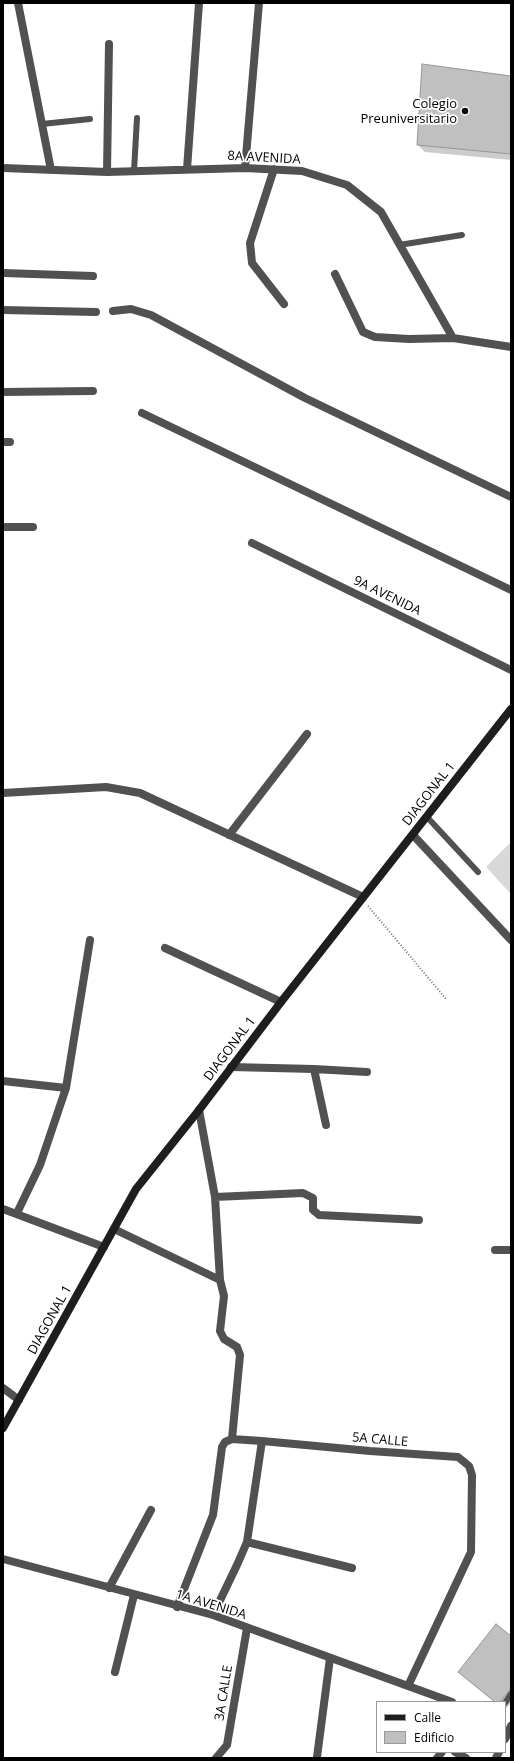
<!DOCTYPE html>
<style>
body{margin:0}
#map{position:relative;width:514px;height:1761px;overflow:hidden;background:#fff;font-family:"Open Sans",sans-serif}
canvas{display:block}
.frame{position:absolute;inset:0;border:4px solid #000;pointer-events:none}
.legend{position:absolute;left:376px;top:1701px;width:130px;height:52px;box-sizing:border-box;background:#fff;border:1px solid #999;margin:0;padding:5px 7px;list-style:none;font-size:12px;color:#000}
.legend li{display:flex;align-items:center;gap:8px;height:20px}
.legend b{width:20px;border:1px solid #999}
</style>
<div id="map">
<canvas width="514" height="1761"></canvas>
<div class="frame"></div>
<ul class="legend">
<li><b style="height:5px;background:#1e1e1e"></b>Calle</li>
<li><b style="height:11px;background:#c0c0c0"></b>Edificio</li>
</ul>
</div>
<script>
const context = document.querySelector('canvas').getContext('2d');
context.lineJoin = 'round';
function paint(path, color) {
  context.fillStyle = color;
  context.fill(path, 'evenodd');
}
function poly(rows) {
  const path = new Path2D();
  for (const r of rows) {
    path.moveTo(r[0], r[1]);
    for (let i = 2; i < r.length; i += 2) path.lineTo(r[i], r[i + 1]);
  }
  return path;
}
function trace(path, color, width, dash) {
  context.strokeStyle = color;
  context.lineWidth = width;
  context.lineCap = dash ? 'butt' : 'round';
  context.setLineDash(dash || []);
  context.stroke(path);
}
function label(font, color, halo, rows, align = 'center') {
  context.font = font + ' "Open Sans",sans-serif';
  context.lineWidth = 3.5;
  context.setLineDash([]);
  context.textBaseline = 'middle';
  context.strokeStyle = halo;
  context.fillStyle = color;
  for (const [text, x, y, turn = 0] of rows) {
    context.save();
    context.translate(x, y);
    context.rotate((+turn || 0) * Math.PI / 180);
    context.textAlign = isNaN(turn) ? turn : align;
    if (halo) context.strokeText(text, 0, 0);
    context.fillText(text, 0, 0);
    context.restore();
  }
}
paint(poly([
 [511,842,511,894,486,867]
]), '#d8d8d8');
paint(poly([
 [511,77,511,160,425,152,418,145],
 [511,1638,511,1703,505,1710,505,1702,495,1702,459,1672]
]), '#0003');
const building = poly([
 [422,64,511,76,511,154,417,145,422,64],
 [496,1624,511,1636,511,1688,500,1702,495,1702,458,1672,496,1624]
]);
paint(building, '#c0c0c0');
trace(building, '#959595', 1);
trace(poly([
 [368,906,446,999]
]), '#737373', 2, [1, 2]);
trace(poly([
 [42,124,90,119],
 [134,171,137,118],
 [399,245,462,235],
 [427,817,478,872],
 [505,1703,511,1694]
]), '#515151', 6);
trace(poly([
 [18,3,51,170],
 [3,168,107,172,245,168,302,171,347,185,381,212,453,338,511,347],
 [245,168,259,3],
 [187,169,199,3],
 [274,169,250,243,252,263,284,304],
 [107,172,109,44],
 [3,273,93,276],
 [335,274,363,332,375,337,409,339,453,338],
 [3,310,96,312],
 [113,311,131,309,151,315,305,398,511,497],
 [3,392,93,391],
 [142,413,511,590],
 [3,442,10,442],
 [3,527,33,527],
 [252,543,511,670],
 [3,793,106,787,140,793,363,897],
 [229,835,307,734],
 [413,835,511,940],
 [165,948,281,1002],
 [231,1067,314,1069,326,1125],
 [314,1069,367,1072],
 [3,1081,66,1088],
 [199,1110,215,1197,220,1280],
 [215,1197,303,1193,313,1198,313,1210,319,1215,419,1220],
 [3,1209,104,1247],
 [17,1213,40,1165,66,1088,90,940],
 [114,1229,220,1280,224,1296,220,1331,224,1339,237,1347,240,1355,232,1439],
 [495,1250,511,1250],
 [3,1388,19,1400],
 [247,1542,352,1568],
 [3,1559,213,1615,452,1702],
 [109,1588,151,1510],
 [177,1607,213,1515,221,1455,222,1447,225,1442,232,1439,262,1441,370,1451,458,1457,469,1466,472,1475,471,1552,408,1686],
 [213,1615,237,1565,247,1542,262,1441],
 [115,1672,134,1595],
 [505,1739,511,1726],
 [455,1752,466,1758],
 [317,1757,330,1658],
 [216,1758,227,1745,247,1628],
 [437,1758,442,1752],
 [496,1758,499,1752]
]), '#515151', 8);
trace(poly([
 [3,1428,136,1189,199,1110,281,1002,511,709]
]), '#1e1e1e', 8);
for (const [x, y, r, color] of [
 [465,111,4,"#000"]
]) {
  const dot = new Path2D();
  dot.arc(x, y, r, 0, 2 * Math.PI);
  context.fillStyle = color;
  context.fill(dot);
  trace(dot, '#fff', 1.5);
}
label('13px', '#000', '#fff', [
 ["Colegio",457,104],
 ["Preuniversitario",457,119]
], 'right');
label('13px', '#000', '#fff', [
 ["8A AVENIDA",264,158,3],
 ["9A AVENIDA",387,596,26],
 ["DIAGONAL 1",429,794,-52],
 ["DIAGONAL 1",230,1049,-53],
 ["DIAGONAL 1",50,1320,-61],
 ["5A CALLE",380,1440,5],
 ["1A AVENIDA",211,1605,17],
 ["3A CALLE",224,1693,-81]
]);
</script>
